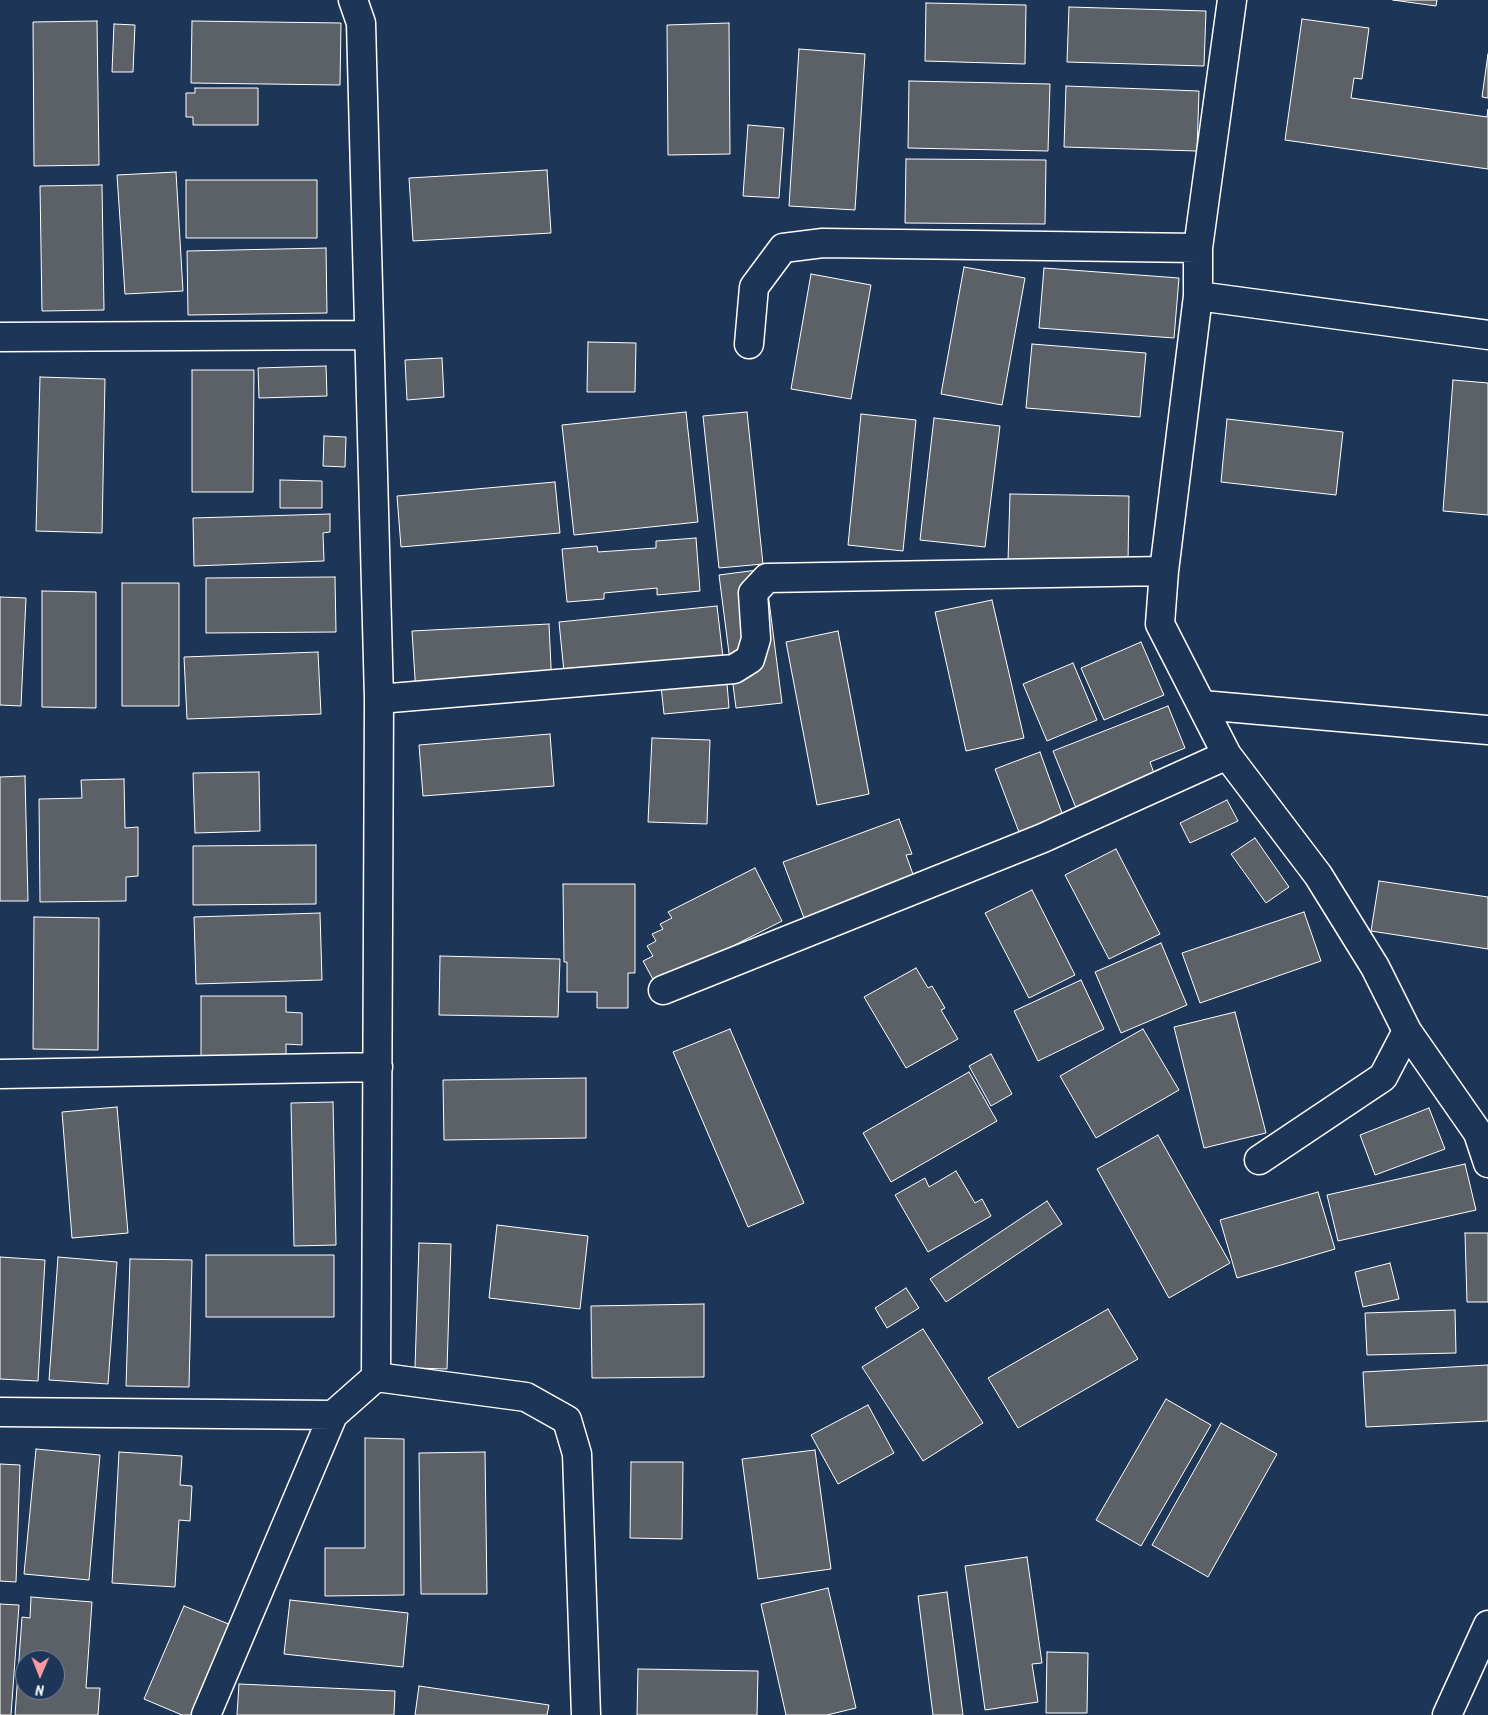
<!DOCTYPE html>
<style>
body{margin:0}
#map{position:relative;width:1488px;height:1715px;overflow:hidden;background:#1d3557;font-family:Kalam,sans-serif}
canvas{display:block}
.north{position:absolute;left:15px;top:1650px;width:50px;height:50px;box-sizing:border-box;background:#1d3557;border:1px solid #77869a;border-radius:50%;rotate:181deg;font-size:14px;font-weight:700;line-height:20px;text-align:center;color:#fff}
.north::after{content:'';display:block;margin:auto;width:18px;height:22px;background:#ff9aa2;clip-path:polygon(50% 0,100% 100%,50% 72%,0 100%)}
</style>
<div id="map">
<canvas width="1488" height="1715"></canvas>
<div class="north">N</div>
</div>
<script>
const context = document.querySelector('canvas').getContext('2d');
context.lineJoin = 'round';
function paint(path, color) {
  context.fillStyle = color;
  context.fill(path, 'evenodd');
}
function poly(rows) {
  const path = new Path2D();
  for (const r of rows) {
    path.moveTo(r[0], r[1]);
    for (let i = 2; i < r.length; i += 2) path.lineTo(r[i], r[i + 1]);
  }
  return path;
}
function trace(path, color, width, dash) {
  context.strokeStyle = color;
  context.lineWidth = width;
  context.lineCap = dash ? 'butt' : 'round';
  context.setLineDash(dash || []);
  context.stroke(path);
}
const building = poly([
 [1393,0,1437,0,1436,6,1393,0],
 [926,3,1026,5,1025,64,925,61,926,3],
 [1069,7,1206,11,1204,66,1067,62,1069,7],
 [1302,19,1369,28,1362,79,1354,78,1351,98,1487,117,1488,109,1488,169,1285,140,1302,19],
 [97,21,99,165,34,166,33,22,97,21],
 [192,21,341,23,340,85,191,83,192,21],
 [729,23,730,154,668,155,667,25,729,23],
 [114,24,135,25,133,72,112,72,114,24],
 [799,49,865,54,855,210,789,206,799,49],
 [1488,54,1488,98,1482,97,1488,54],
 [909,81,1050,84,1048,151,908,148,909,81],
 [1066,86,1199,91,1197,151,1064,147,1066,86],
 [195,88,258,88,258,125,193,125,193,117,186,117,186,93,195,93,195,88],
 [748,125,784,128,779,198,743,196,748,125],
 [906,159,1046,160,1045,224,905,223,906,159],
 [547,170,551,233,413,241,409,178,547,170],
 [176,172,183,291,125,294,117,175,176,172],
 [186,180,317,180,317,238,186,238,186,180],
 [102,185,104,310,42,311,40,186,102,185],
 [326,248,327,313,188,315,187,251,326,248],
 [964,267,1025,278,1002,405,941,394,964,267],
 [1044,268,1179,278,1174,338,1039,328,1044,268],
 [811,274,871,285,851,399,791,389,811,274],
 [588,342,636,343,635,392,587,392,588,342],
 [1032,344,1146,353,1140,417,1026,408,1032,344],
 [442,358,444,397,407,400,405,360,442,358],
 [326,366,327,396,259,398,258,368,326,366],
 [192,370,254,370,253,492,192,492,192,370],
 [40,377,105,379,102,533,36,531,40,377],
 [1453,380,1488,383,1488,515,1443,511,1453,380],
 [686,412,698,522,574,535,562,425,686,412],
 [747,412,763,564,719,568,703,416,747,412],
 [861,414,916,420,903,551,848,545,861,414],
 [934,418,1000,426,985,547,920,540,934,418],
 [1227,419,1343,432,1336,495,1221,482,1227,419],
 [324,436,346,437,345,467,323,466,324,436],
 [280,480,322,481,322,508,280,508,280,480],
 [555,482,560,533,401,547,397,496,555,482],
 [1010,494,1129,496,1128,563,1008,561,1010,494],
 [330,514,330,532,323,533,324,561,194,566,193,518,330,514],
 [696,538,700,591,657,595,657,588,604,593,604,599,567,602,562,549,597,546,598,552,656,548,656,541,696,538],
 [765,569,782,703,736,708,719,575,765,569],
 [335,577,336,632,206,633,206,578,335,577],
 [122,583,179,583,179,706,122,706,122,583],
 [42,591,96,592,96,708,42,707,42,591],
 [0,597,26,598,21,706,0,705,0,597],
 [992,600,1024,738,966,751,935,612,992,600],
 [717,606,724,666,565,682,559,622,717,606],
 [549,624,552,688,416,694,412,631,549,624],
 [838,631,869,794,817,805,786,642,838,631],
 [1141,642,1164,695,1104,720,1081,668,1141,642],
 [318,652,321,714,187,719,184,657,318,652],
 [1073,663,1097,720,1047,741,1023,684,1073,663],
 [726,671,729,708,664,714,660,677,726,671],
 [1168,706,1185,748,1150,762,1155,776,1076,808,1053,751,1168,706],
 [550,734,554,786,423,796,419,745,550,734],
 [652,738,710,740,707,824,648,822,652,738],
 [1040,752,1063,816,1019,832,995,769,1040,752],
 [259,772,260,831,195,833,193,773,259,772],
 [25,776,28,901,0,901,0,777,25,776],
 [124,779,125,828,138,827,138,876,126,877,126,901,40,902,39,799,82,798,81,780,124,779],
 [1227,800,1238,821,1190,843,1180,823,1227,800],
 [899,819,912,854,906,855,914,877,804,918,783,862,899,819],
 [1255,838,1289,887,1266,903,1231,854,1255,838],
 [316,845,316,904,193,905,193,846,316,845],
 [1116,849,1160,934,1109,959,1065,875,1116,849],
 [755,868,782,921,656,985,643,961,653,956,647,946,656,941,652,934,663,929,660,924,672,918,668,912,755,868],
 [1379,881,1488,897,1488,949,1371,931,1379,881],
 [563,884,635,884,635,973,628,973,628,1008,597,1008,597,992,567,992,567,962,564,962,563,884],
 [1032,890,1075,975,1029,998,985,913,1032,890],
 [1304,912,1321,961,1200,1003,1182,953,1304,912],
 [320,913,322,980,196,984,194,917,320,913],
 [34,917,99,918,98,1050,33,1049,34,917],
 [1161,943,1187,1005,1121,1033,1095,972,1161,943],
 [440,956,560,959,558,1017,439,1015,440,956],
 [916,968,928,988,932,986,945,1008,941,1010,958,1039,906,1068,864,997,916,968],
 [1081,980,1104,1029,1038,1061,1014,1011,1081,980],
 [201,996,286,996,286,1012,302,1013,302,1045,286,1044,286,1057,201,1057,201,996],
 [1235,1012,1266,1133,1204,1148,1174,1027,1235,1012],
 [730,1029,804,1203,748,1227,673,1052,730,1029],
 [1143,1029,1179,1090,1096,1138,1060,1076,1143,1029],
 [991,1054,1012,1094,991,1106,969,1066,991,1054],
 [969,1072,997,1121,891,1182,863,1133,969,1072],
 [586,1078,586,1138,444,1140,443,1080,586,1078],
 [333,1102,336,1245,294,1246,291,1103,333,1102],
 [117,1107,128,1233,72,1238,62,1112,117,1107],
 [1429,1108,1445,1149,1375,1175,1360,1135,1429,1108],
 [1158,1135,1230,1263,1169,1298,1097,1169,1158,1135],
 [1465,1164,1476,1210,1338,1241,1327,1195,1465,1164],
 [956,1171,975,1203,982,1199,991,1216,928,1252,895,1195,925,1178,929,1187,956,1171],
 [1318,1192,1335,1249,1237,1278,1220,1220,1318,1192],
 [1047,1201,1062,1224,946,1302,930,1279,1047,1201],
 [497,1225,588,1236,580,1309,489,1298,497,1225],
 [1465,1233,1488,1233,1488,1302,1467,1302,1465,1233],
 [419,1243,451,1244,447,1369,415,1368,419,1243],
 [206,1255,334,1255,334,1317,206,1317,206,1255],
 [0,1257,45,1260,38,1381,0,1379,0,1257],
 [58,1257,117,1262,108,1384,49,1380,58,1257],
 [130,1259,192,1260,189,1387,126,1386,130,1259],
 [1390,1263,1399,1299,1363,1307,1355,1272,1390,1263],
 [906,1288,919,1308,887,1328,875,1308,906,1288],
 [704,1304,704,1377,592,1378,591,1306,704,1304],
 [1108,1309,1138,1359,1018,1428,988,1378,1108,1309],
 [1455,1310,1456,1353,1367,1355,1365,1313,1455,1310],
 [923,1329,983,1423,923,1461,862,1367,923,1329],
 [1488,1365,1488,1421,1366,1427,1363,1372,1488,1365],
 [1166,1399,1211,1425,1141,1546,1096,1520,1166,1399],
 [868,1405,894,1453,838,1484,811,1435,868,1405],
 [1221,1423,1277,1454,1208,1577,1152,1545,1221,1423],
 [365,1438,404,1439,404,1595,325,1596,325,1548,365,1548,365,1438],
 [36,1449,100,1455,89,1580,24,1574,36,1449],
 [815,1450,831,1569,758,1579,742,1459,815,1450],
 [119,1452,182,1456,180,1485,192,1486,190,1521,179,1520,175,1587,112,1583,119,1452],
 [485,1452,487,1594,421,1594,419,1453,485,1452],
 [631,1462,683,1462,682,1539,630,1538,631,1462],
 [0,1464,20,1465,16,1582,0,1581,0,1464],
 [1027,1557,1042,1663,1032,1664,1038,1702,985,1710,965,1566,1027,1557],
 [828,1588,856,1708,827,1715,786,1715,761,1604,828,1588],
 [947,1592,963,1715,933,1715,918,1596,947,1592],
 [31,1597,92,1602,86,1688,100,1688,98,1715,15,1715,22,1617,30,1618,31,1597],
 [25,1660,55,1660,55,1690,25,1690,25,1660],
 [290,1600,408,1613,403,1667,284,1654,290,1600],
 [0,1604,19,1605,11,1715,0,1715,0,1604],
 [184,1606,236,1627,198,1715,182,1715,144,1699,184,1606],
 [1047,1652,1088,1653,1087,1713,1046,1713,1047,1652],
 [638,1669,758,1671,757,1715,637,1715,638,1669],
 [239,1684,395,1691,394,1715,237,1715,239,1684],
 [419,1686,549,1705,547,1715,415,1715,419,1686]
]);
paint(building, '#5c6067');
trace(building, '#fff', 1);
const minor = poly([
 [1232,0,1198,248,1198,296,1164,571,1160,624,1227,755,1318,875,1375,967,1407,1031,1478,1133,1488,1163],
 [1198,296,1488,335],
 [0,337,369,335],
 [749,344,754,287,783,248,823,243,1198,248],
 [379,699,734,669,750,659,756,639,753,593,767,578,1164,571],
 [1202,705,1488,730],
 [663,990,1043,838,1227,755],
 [0,1074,378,1067],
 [1259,1160,1383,1077,1407,1031],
 [376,1377,526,1397,567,1420,577,1454,586,1715],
 [0,1412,333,1415],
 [206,1715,333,1415,376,1377,379,699,361,23,353,0],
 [1447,1715,1488,1625]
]);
trace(minor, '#fff', 31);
trace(minor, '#1d3557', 28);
</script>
